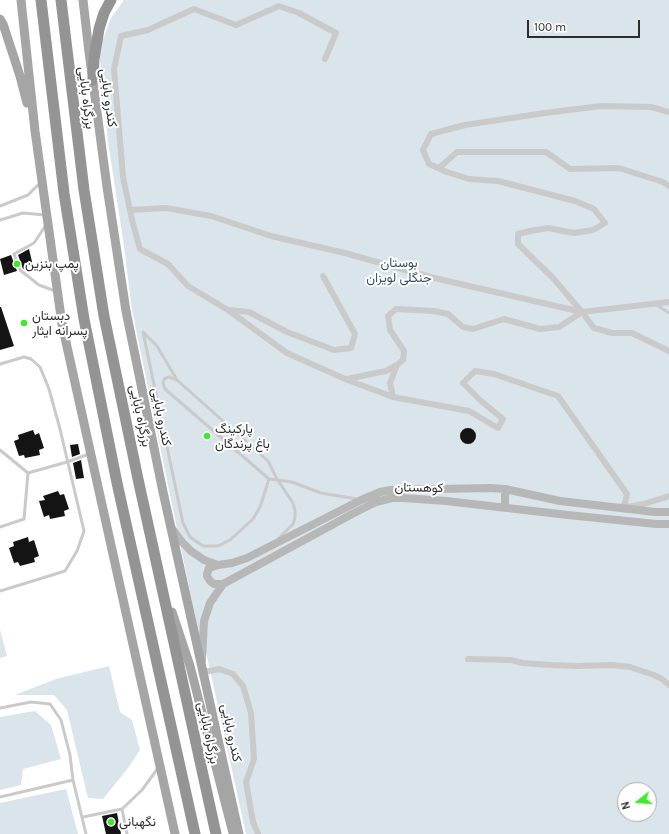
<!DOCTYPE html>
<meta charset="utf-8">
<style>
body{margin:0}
#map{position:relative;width:669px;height:834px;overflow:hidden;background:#fff;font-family:Karla,sans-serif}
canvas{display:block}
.north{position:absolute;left:617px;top:782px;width:40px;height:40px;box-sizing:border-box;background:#fff;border:1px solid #ababab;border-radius:50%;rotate:253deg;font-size:11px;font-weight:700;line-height:16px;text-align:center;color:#2d2d2d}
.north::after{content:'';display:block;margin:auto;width:14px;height:18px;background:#3fea2a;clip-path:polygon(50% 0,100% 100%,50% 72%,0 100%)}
.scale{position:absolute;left:527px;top:20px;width:113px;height:18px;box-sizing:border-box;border:2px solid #2d2d2d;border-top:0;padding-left:5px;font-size:12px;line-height:14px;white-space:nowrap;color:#2d2d2d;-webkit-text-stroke:3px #fff;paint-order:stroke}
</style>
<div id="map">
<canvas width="669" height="834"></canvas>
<div class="north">N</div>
<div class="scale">100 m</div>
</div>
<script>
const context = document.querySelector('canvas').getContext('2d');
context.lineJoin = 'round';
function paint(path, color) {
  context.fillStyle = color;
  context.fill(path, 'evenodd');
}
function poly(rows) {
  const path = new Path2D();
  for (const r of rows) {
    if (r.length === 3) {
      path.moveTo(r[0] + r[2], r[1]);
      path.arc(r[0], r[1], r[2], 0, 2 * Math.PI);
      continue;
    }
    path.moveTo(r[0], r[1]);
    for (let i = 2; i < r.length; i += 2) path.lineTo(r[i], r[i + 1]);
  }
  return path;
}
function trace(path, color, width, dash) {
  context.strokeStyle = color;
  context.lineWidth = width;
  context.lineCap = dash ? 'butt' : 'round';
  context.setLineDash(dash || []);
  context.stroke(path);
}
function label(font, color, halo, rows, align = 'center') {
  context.font = font + ' Karla,Vazirmatn,sans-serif';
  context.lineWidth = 4;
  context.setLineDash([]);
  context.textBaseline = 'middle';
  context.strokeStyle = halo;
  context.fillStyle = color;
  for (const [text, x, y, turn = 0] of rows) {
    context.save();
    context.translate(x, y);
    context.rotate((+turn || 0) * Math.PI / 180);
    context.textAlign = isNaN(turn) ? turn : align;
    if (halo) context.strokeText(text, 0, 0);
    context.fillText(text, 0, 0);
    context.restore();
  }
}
paint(poly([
 [124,0,669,0,669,834,246,834,206,652,201,645,132,310,123,239,108,142,99,50,111,18],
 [625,790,649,790,649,814,625,814],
 [0,630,7,656,0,658],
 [109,666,120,712,132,720,140,750,128,768,103,799,88,798,67,710,54,695,15,695,56,679],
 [35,711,51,725,61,759,23,769,21,785,0,790,0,717],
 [66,789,78,834,0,834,0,803]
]), '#dae4eb');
paint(poly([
 [29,249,33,266,23,269,18,255],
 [11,255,17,271,4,275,0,259],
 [0,307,1,307,14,346,0,350],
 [468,436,8],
 [33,430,35,435,39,433,44,448,39,450,40,455,25,458,24,455,19,456,14,441,19,439,18,435],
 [78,444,80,454,72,457,70,445],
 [81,460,84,478,76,479,73,463],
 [58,491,60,495,64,494,69,509,64,511,65,516,50,519,49,515,44,517,39,501,45,500,43,496],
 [28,537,29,542,34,540,39,556,34,558,35,562,20,566,18,562,14,563,9,548,14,546,13,542],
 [117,813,121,834,106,834,102,816]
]), '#141414');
trace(poly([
 [0,206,28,195,40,183],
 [0,220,23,213,45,215],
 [46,225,34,243,14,254,20,270,39,285,55,291],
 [655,304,669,313],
 [143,332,183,523,190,537,203,546,218,546,230,540,253,519,260,507,269,479],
 [143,332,157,346,177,380,268,461,277,479,293,503,295,511,295,518,293,524,279,538],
 [0,364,24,357,31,359,40,367,49,389,60,429,84,531,77,551,65,571,0,591],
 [177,380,169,377,164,379,163,383,165,389,269,479,292,482,321,493,357,499],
 [0,450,28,473],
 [28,473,67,462,89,454],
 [0,527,24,519,28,473],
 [0,708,31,702,50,704,61,720,70,755,73,780,86,834],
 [0,797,73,780],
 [83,817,122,809],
 [127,834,122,809,142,790,158,768]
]), '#cacaca', 3);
trace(poly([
 [325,59,336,33,299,13,279,6,236,25,194,9,148,30,121,36,114,69,123,177,133,224,140,249,168,264,188,286,228,310,287,353,345,379,393,397,469,411,498,428,503,419,480,400,463,383,475,371,494,374,558,396,627,494,625,503,621,508],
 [669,112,651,107,601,106,545,113,465,125,431,134,423,150,429,164,447,172,469,179,498,181,529,189,575,201,594,209,605,223,593,230,574,233,548,228,530,231,518,234,518,244,553,278,582,312,669,302],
 [439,168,457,152,546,152,570,169,619,168,663,182,669,186],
 [130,210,166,208,211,216,271,236,345,253,430,277,582,312,594,328,612,333,632,333,669,351],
 [229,310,249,312,287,332,334,350,351,348,355,334,323,276],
 [347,379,386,371,397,365,403,360,404,351,390,330,388,316,396,309,434,311,448,314,463,327,473,329,504,319,540,329,559,327,582,312],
 [393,397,390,383,397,365],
 [627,507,644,504,669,496],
 [468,659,511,660,523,663,550,665,576,666,612,665,630,667,654,675,662,679,669,685],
 [204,672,219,669,233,674,243,686,251,713,254,759,246,782,253,822,258,834]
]), '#cacaca', 6);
trace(poly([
 [505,507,505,489],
 [171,527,182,542,191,551,204,560,218,565,232,563,247,558,361,500,380,492,391,490,489,488,505,489,560,501,655,512,669,512],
 [218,565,209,568,207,574,207,576,210,581,214,584,223,584],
 [202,660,204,621,210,603,223,584,354,513,376,502,392,498,403,498,446,501,568,515,656,524,669,524]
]), '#b7b7b7', 8);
trace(poly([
 [21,0,35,131,62,324,175,834],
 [83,0,89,52,107,187,126,311,163,492,239,834],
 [0,19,3,24,20,76,27,103],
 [172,612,190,666,233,833]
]), '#a5a5a5', 9);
trace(poly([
 [41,0,64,193,84,319,117,483,195,834],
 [61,0,84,190,104,316,138,479,216,834],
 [93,80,94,59,99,29,104,13,111,0]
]), '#949494', 11);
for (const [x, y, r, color] of [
 [17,264,4,"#3fea2a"],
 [24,323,4,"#3fea2a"],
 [207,436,4,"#3fea2a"],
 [111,822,4,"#3fea2a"]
]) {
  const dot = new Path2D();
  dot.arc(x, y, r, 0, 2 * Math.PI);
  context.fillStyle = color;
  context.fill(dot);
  trace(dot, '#fff', 1.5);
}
label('13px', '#2d2d2d', '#fff', [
 ["بزرگراه بابایی",86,98,83],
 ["کندرو بابایی",108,98,82],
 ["بزرگراه بابایی",140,416,78],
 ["کندرو بابایی",161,417,79],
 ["کوهستان",419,488,1],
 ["بزرگراه بابایی",208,733,78],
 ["کندرو بابایی",231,733,78]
]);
label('13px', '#3a526a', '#fff', [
 ["بوستان",399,263],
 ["جنگلی لویزان",399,278]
]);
label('13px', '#2d2d2d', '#fff', [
 ["پمپ بنزین",25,264],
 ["دبستان",32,316],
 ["پسرانه ایثار",32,331],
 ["پارکینگ",215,429],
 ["باغ پرندگان",215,444],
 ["نگهبانی",119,822]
], 'left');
</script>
